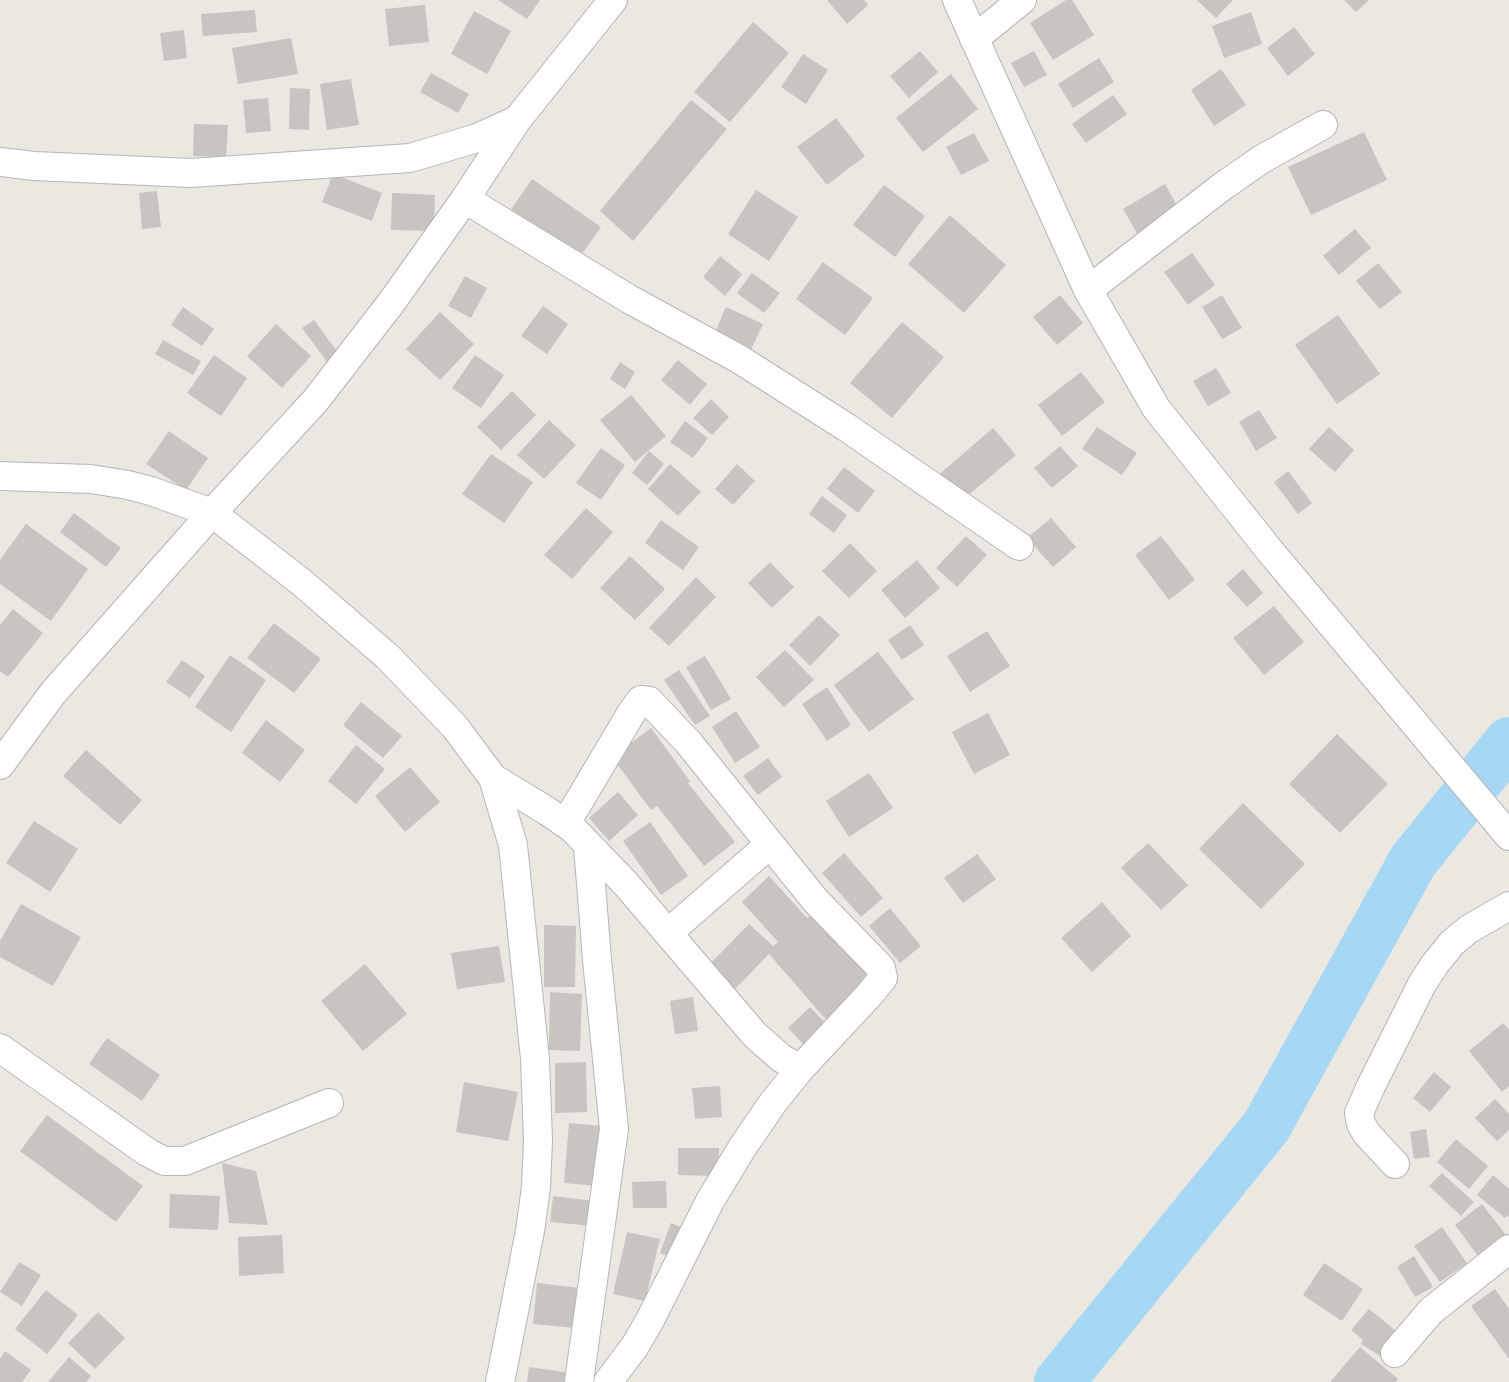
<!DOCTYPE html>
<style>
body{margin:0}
canvas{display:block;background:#eae8e0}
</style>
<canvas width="1509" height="1382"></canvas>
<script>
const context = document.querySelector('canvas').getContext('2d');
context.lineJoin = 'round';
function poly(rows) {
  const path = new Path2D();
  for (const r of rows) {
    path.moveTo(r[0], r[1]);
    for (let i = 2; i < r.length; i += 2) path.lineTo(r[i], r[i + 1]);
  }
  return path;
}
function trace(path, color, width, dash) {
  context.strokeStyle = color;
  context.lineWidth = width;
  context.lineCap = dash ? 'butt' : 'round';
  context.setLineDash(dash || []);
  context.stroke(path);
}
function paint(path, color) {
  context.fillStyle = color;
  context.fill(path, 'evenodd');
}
trace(poly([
 [1059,1382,1266,1127,1413,861,1509,742]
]), '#a6d7f5', 50);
paint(poly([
 [498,0,540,0,527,19],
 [827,0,864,0,868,5,847,24],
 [1066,0,1072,0,1094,35,1053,60,1030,23],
 [1197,0,1233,0,1216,18],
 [1344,0,1369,0,1356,12],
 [425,5,429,42,389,46,385,9],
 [255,10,257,32,203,36,201,14],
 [474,11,511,31,487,74,451,54],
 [1251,12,1262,44,1224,58,1212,26],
 [753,22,789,53,730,122,694,92],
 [1294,27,1315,54,1288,76,1267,48],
 [184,30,187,58,164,61,160,33],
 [291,38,298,74,238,84,232,48],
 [920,51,938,72,909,98,890,76],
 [1034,51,1047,75,1024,87,1011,63],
 [803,54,828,70,806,104,781,87],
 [1099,58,1114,82,1073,108,1058,84],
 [1221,69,1246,105,1214,126,1191,90],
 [431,73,469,94,458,113,420,92],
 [951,74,978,109,923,152,896,118],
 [351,79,359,125,327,130,320,84],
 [290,88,310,89,309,130,289,129],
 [1113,95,1127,114,1086,143,1072,124],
 [268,98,271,131,246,133,243,100],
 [691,100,727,129,633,241,600,211],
 [836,118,865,156,827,185,797,147],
 [194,124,228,125,226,157,193,156],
 [1364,132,1387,180,1311,215,1288,167],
 [974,133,989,161,961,175,946,147],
 [333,174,382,193,372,221,322,202],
 [532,179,601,227,579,258,510,211],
 [1165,184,1180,211,1138,235,1123,209],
 [884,185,925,216,895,257,853,225],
 [756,190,798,217,769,261,728,234],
 [157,191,161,227,142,229,139,193],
 [392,193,435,195,434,231,391,230],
 [950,215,1006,265,964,313,908,264],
 [1355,229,1371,248,1339,275,1323,256],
 [1192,253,1215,285,1188,305,1164,272],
 [720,256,742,274,725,296,703,277],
 [823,262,873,298,845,335,796,299],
 [1378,263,1402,292,1380,309,1356,281],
 [752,273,780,293,764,313,737,293],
 [465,276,487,288,471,318,448,306],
 [1060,295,1083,323,1057,345,1033,317],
 [1222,295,1242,328,1222,339,1202,307],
 [543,306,568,324,547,354,521,336],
 [183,307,214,329,202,346,171,325],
 [726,307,763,324,748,356,712,339],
 [440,312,474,344,440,380,406,349],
 [1338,315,1380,374,1337,404,1295,345],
 [314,320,342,358,330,366,302,328],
 [902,322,944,357,892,418,850,383],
 [276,324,311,356,282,388,247,356],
 [163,340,201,361,193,375,155,354],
 [214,355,247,378,221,416,187,393],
 [475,355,504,375,481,408,452,388],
 [678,360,707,384,690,405,661,380],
 [620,362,635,372,625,389,610,379],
 [1216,368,1231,393,1208,406,1193,381],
 [1081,372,1105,402,1062,436,1038,405],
 [512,391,536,415,501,450,477,427],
 [631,395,666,436,635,462,600,420],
 [711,399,729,417,712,435,693,418],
 [1259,410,1277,438,1256,451,1239,422],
 [549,420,576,445,544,479,517,455],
 [685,421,708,438,693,458,670,442],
 [1097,427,1137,453,1122,475,1082,449],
 [1329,427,1354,450,1335,472,1309,449],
 [993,428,1016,455,959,503,936,477],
 [169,431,208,458,186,490,146,464],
 [1060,446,1078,466,1052,488,1034,468],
 [601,448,625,465,601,500,576,483],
 [649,451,664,464,647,485,632,473],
 [491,454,533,482,504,523,462,494],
 [670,464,701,492,678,516,648,489],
 [737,464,755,481,733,505,715,489],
 [844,467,875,491,858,513,827,489],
 [1288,471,1312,503,1298,514,1274,482],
 [822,496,847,515,834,533,809,514],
 [586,508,613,532,572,579,544,555],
 [74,513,121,548,106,567,60,532],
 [1051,518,1076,547,1053,567,1027,538],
 [661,520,699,547,683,570,645,543],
 [26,524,88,569,51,621,0,584,0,560],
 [966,536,987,555,957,587,936,568],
 [1161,536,1195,580,1169,600,1135,555],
 [850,543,877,571,849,598,822,571],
 [630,556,665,589,635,620,600,588],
 [917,560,940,588,905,618,881,590],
 [770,562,794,587,772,608,748,583],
 [1243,569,1263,593,1247,607,1226,584],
 [696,577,716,597,669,646,649,628],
 [1274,606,1304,642,1264,675,1233,638],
 [13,609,43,633,8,677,0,671,0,625],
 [819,615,840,635,810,666,789,645],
 [274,623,321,659,294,693,247,658],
 [910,625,924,645,902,660,888,640],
 [987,631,1010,666,970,692,947,656],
 [785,650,814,680,784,707,756,677],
 [878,652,914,699,869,732,834,685],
 [230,655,266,680,231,732,195,707],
 [705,656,731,699,711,710,686,667],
 [182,660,205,676,190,698,166,682],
 [679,670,710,716,695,725,664,680],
 [827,687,851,725,827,741,802,704],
 [361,702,402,736,383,758,343,725],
 [736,711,760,747,735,763,712,727],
 [988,713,1010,755,974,774,952,732],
 [266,720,305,750,280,782,242,753],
 [651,728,690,781,688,783,735,842,704,866,657,806,651,810,612,757],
 [1337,734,1388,784,1340,833,1289,784],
 [356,745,385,769,356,804,328,781],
 [86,750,142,800,120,825,63,776],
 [768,758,782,777,758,795,743,776],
 [410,767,440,802,405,832,375,796],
 [869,773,893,808,849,837,826,801],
 [618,792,638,815,609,841,589,818],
 [1243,803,1305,864,1261,909,1199,849],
 [34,821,78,849,50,892,6,863],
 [650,822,688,876,661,895,623,841],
 [1148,843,1188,885,1161,910,1121,868],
 [844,853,883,898,861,917,822,873],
 [977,854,996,879,963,903,944,878],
 [769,876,807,918,816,910,876,981,828,1022,769,954,735,989,709,965,749,924,773,946,778,942,742,902],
 [1102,902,1131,936,1092,972,1061,938],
 [21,904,81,937,53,986,0,957,0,941],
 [890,908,921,946,900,963,869,926],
 [544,925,576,926,575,987,544,987],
 [499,946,505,982,457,989,451,953],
 [365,964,407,1014,363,1051,321,1001],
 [550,992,582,994,580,1051,549,1050],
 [693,997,698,1031,675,1034,670,1001],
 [810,1007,831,1029,809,1050,788,1028],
 [1503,1023,1509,1030,1509,1086,1502,1092,1469,1051],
 [107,1038,160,1075,142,1101,89,1064],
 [586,1062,587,1112,555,1113,555,1063],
 [1434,1072,1451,1087,1430,1112,1413,1098],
 [464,1082,518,1092,508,1141,456,1132],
 [720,1086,722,1117,695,1119,692,1088],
 [1495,1099,1509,1114,1509,1130,1497,1141,1475,1118],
 [47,1115,143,1186,116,1222,20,1151],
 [569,1123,603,1126,598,1186,564,1183],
 [1426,1129,1430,1157,1414,1159,1410,1132],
 [1456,1139,1488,1166,1469,1189,1437,1162],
 [678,1148,719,1148,719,1176,678,1175],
 [222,1163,256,1171,268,1225,229,1223],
 [1442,1173,1474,1202,1461,1216,1429,1186],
 [1493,1175,1509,1189,1509,1218,1507,1215,1505,1218,1477,1195],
 [666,1181,667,1208,633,1208,632,1182],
 [170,1194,220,1196,218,1230,169,1228],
 [553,1196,594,1201,592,1226,550,1222],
 [1482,1204,1509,1239,1481,1260,1455,1225],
 [671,1223,688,1230,677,1259,660,1253],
 [1442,1227,1467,1263,1440,1282,1414,1246],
 [627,1232,660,1239,645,1301,613,1294],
 [282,1235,284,1273,239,1276,238,1237],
 [1414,1256,1433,1287,1415,1297,1397,1267],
 [19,1262,41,1275,22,1306,0,1292],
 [1324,1263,1363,1289,1342,1321,1303,1295],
 [537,1283,580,1288,575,1328,533,1324],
 [1495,1289,1509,1309,1509,1359,1471,1306],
 [46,1290,78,1315,47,1354,15,1329],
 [1369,1309,1401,1335,1385,1359,1361,1344,1363,1340,1351,1330],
 [98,1312,125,1338,95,1369,68,1343],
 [1360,1347,1398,1379,1396,1382,1330,1382],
 [5,1351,31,1370,22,1382,0,1382,0,1359],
 [69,1357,91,1376,86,1382,48,1382],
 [529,1367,571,1373,570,1382,527,1382]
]), '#c8c5c0');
const street = poly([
 [974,39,1022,0],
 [0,162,34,166,191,173,410,158,477,138,517,120],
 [465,199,629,299,739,359,846,427,1019,546],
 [1088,290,1223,186,1262,159,1323,125],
 [0,476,91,479,128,485,151,491,212,513,300,581,388,657,455,727,493,778,513,845,535,1059,538,1140,536,1187,530,1231,500,1382],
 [493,778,547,811,572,828,625,883,755,1035,781,1058,800,1069,869,995,883,978,881,968,815,900,688,742,649,701,641,700,632,712,566,823],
 [668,933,770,844],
 [0,1048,147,1152,164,1161,185,1161,329,1103],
 [1395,1164,1367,1134,1361,1124,1359,1113,1370,1088,1422,984,1435,964,1452,943,1469,929,1509,906],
 [1395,1353,1431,1311,1509,1249],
 [579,1382,614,1129,597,960,588,846],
 [608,1382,635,1346,650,1320,710,1201,742,1148,772,1104,800,1069]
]);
const secondary = poly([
 [957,0,1088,290,1156,408,1270,551,1509,836],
 [0,765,53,693,212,513,315,401,391,303,465,199,517,120,613,0]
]);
trace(street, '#b3b6ba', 30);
trace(secondary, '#b2b5ba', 30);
trace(street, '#fff', 28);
trace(secondary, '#fff', 28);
</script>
